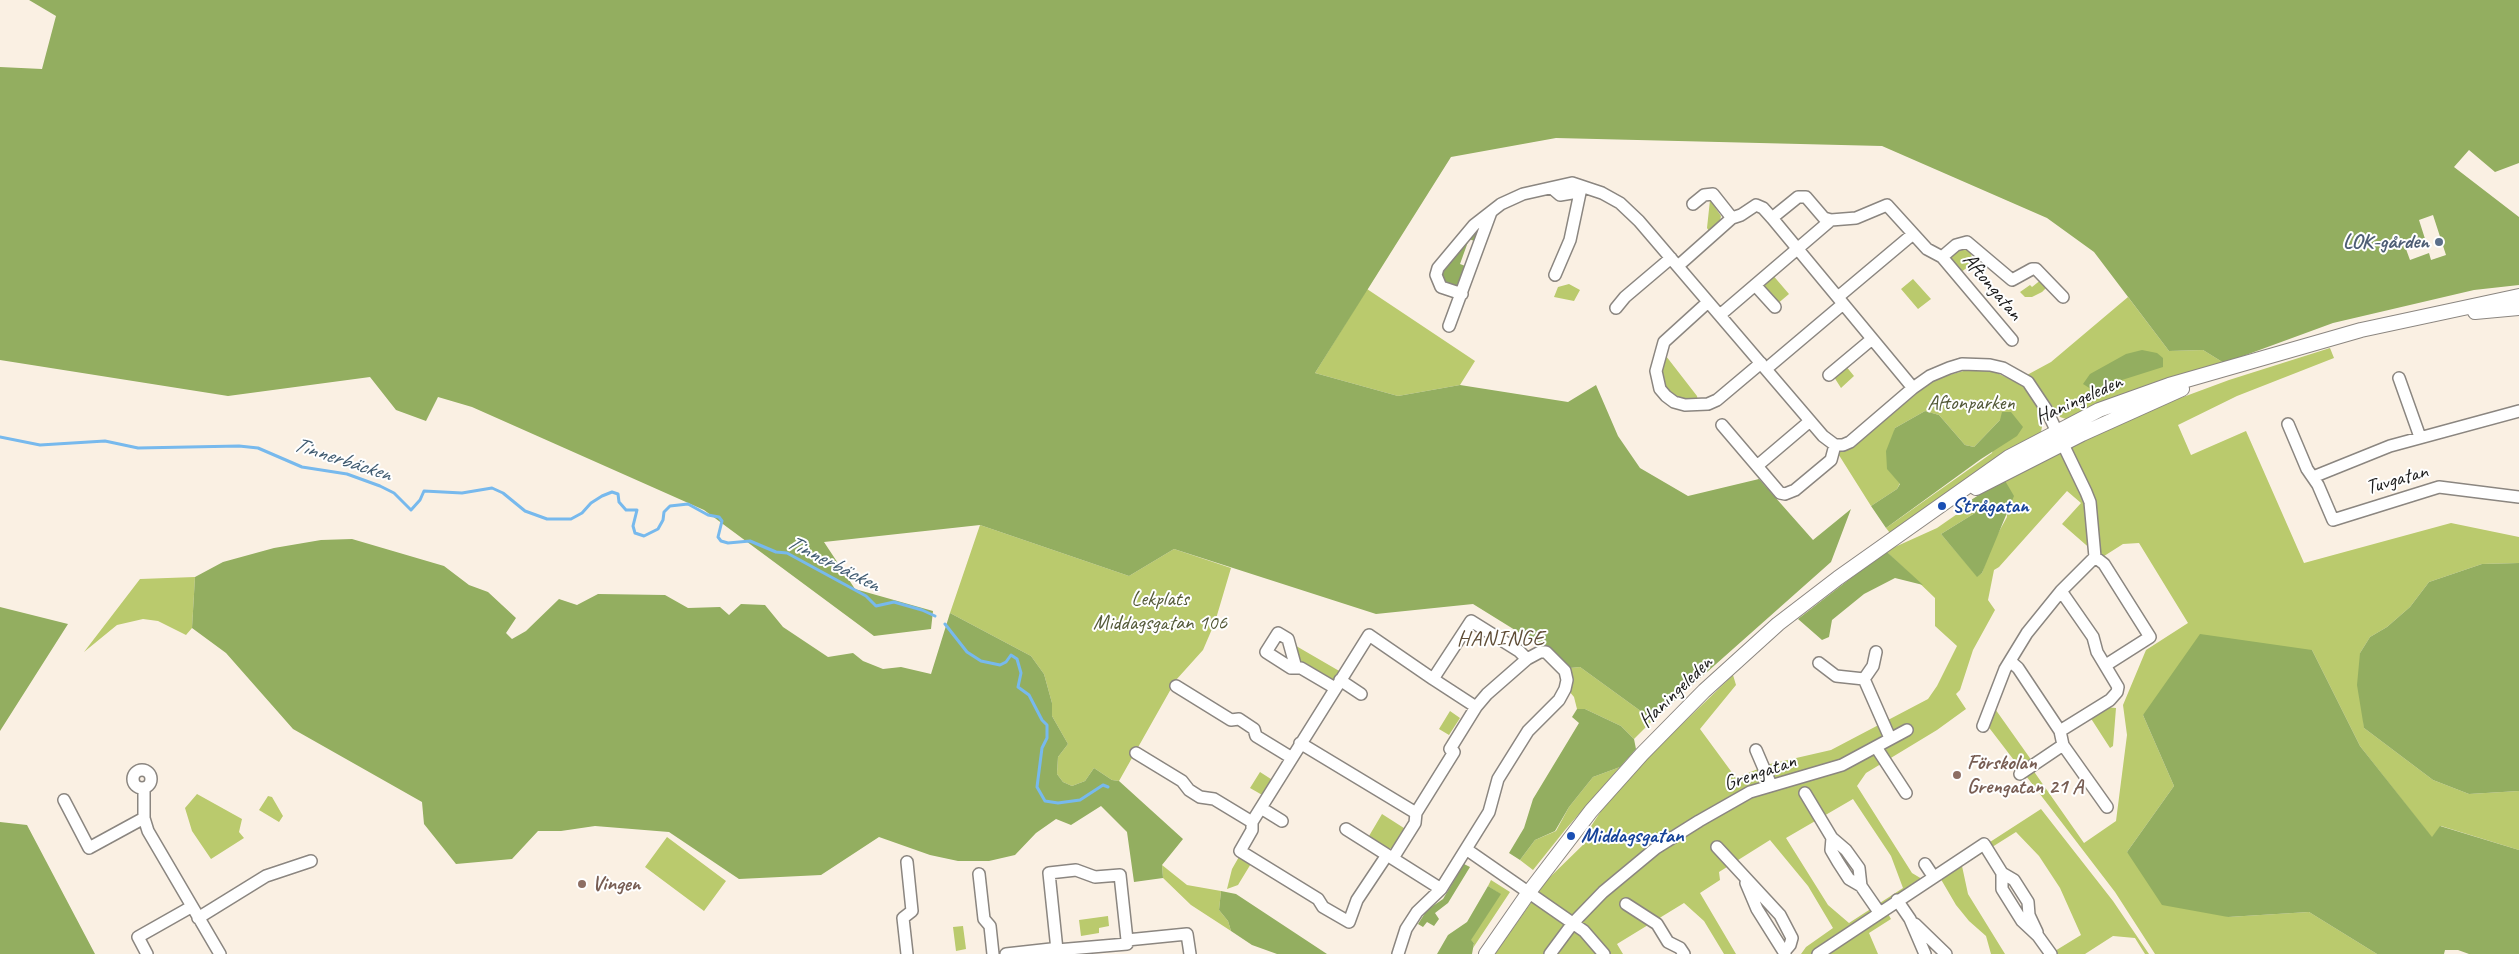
<!DOCTYPE html>
<meta charset="utf-8">
<style>
body{margin:0}
canvas{display:block;background:#faf0e3}
</style>
<canvas width="2519" height="954"></canvas>
<script>
const context = document.querySelector('canvas').getContext('2d');
context.lineJoin = 'round';
function paint(path, color) {
  context.fillStyle = color;
  context.fill(path, 'evenodd');
}
function poly(rows) {
  const path = new Path2D();
  for (const r of rows) {
    if (r.length === 3) {
      path.moveTo(r[0] + r[2], r[1]);
      path.arc(r[0], r[1], r[2], 0, 2 * Math.PI);
      continue;
    }
    path.moveTo(r[0], r[1]);
    for (let i = 2; i < r.length; i += 2) path.lineTo(r[i], r[i + 1]);
  }
  return path;
}
function trace(path, color, width, dash) {
  context.strokeStyle = color;
  context.lineWidth = width;
  context.lineCap = dash ? 'butt' : 'round';
  context.setLineDash(dash || []);
  context.stroke(path);
}
function label(font, color, halo, rows, align = 'center') {
  context.font = font + ' Caveat,sans-serif';
  context.lineWidth = 4;
  context.setLineDash([]);
  context.textBaseline = 'middle';
  context.strokeStyle = halo;
  context.fillStyle = color;
  for (const [text, x, y, turn = 0] of rows) {
    context.save();
    context.translate(x, y);
    context.rotate((+turn || 0) * Math.PI / 180);
    context.textAlign = isNaN(turn) ? turn : align;
    if (halo) context.strokeText(text, 0, 0);
    context.fillText(text, 0, 0);
    context.restore();
  }
}
paint(poly([
 [1710,200,1721,216,1720,221,1709,231,1707,228],
 [1963,246,1971,253,1972,258,1969,266,1960,273,1950,261,1951,255],
 [1771,273,1789,294,1776,305,1763,289,1763,285],
 [1913,279,1931,299,1918,309,1901,289],
 [2042,279,2048,286,2042,292,2032,297,2025,297,2020,292,2030,285,2032,287],
 [1569,284,1580,290,1574,301,1554,297,1558,287],
 [1367,289,1475,361,1460,385,1398,396,1315,373],
 [2128,297,2169,351,2203,350,2224,363,2069,420,2060,417,2038,386,2027,375,2051,362],
 [2330,348,2334,358,2237,396,2178,425,2191,455,2246,431,2304,563,2451,523,2519,537,2519,563,2482,564,2429,582,2410,607,2387,627,2370,637,2360,653,2364,728,2433,780,2469,794,2519,791,2519,850,2441,826,2432,838,2360,746,2312,650,2143,715,2174,786,2127,852,2228,917,2309,912,2377,954,2155,954,2115,892,1987,725,1993,706,2032,761,2035,773,2084,843,2116,821,2127,735,2123,705,2146,650,2188,623,2139,543,2123,544,2101,558,2062,524,2081,503,2067,491,1999,567,1994,570,1988,600,1995,610,1973,650,1960,690,1956,694,1966,709,1937,730,1866,773,1857,786,1912,873,1922,879,1939,875,2041,809,2113,901,2149,954,2145,954,2135,938,2113,936,2085,954,2050,954,2081,935,2060,888,2039,856,2016,832,1962,866,1968,894,2005,954,1991,954,1986,936,1969,921,1956,905,1939,876,1887,912,1891,919,1869,933,1878,954,1801,954,1806,947,1833,928,1808,886,1770,840,1719,872,1720,880,1700,893,1736,954,1724,954,1704,921,1684,903,1617,944,1623,954,1495,954,1547,880,1588,840,1584,837,1601,811,1645,760,1733,675,1736,685,1700,729,1736,778,1770,764,1831,750,1928,699,1937,686,1957,646,1935,626,1935,598,1886,551,1937,528,1960,512,1958,508,1971,500,1975,513,1941,534,1977,576,1982,573,1991,546,2007,517,2004,479,2053,454,2167,403,2229,380],
 [1853,799,1891,856,1903,888,1849,923,1828,905,1786,838],
 [1666,356,1697,396,1698,401,1672,397,1661,380,1663,357],
 [1845,365,1854,376,1841,388,1834,377],
 [1971,369,1995,372,2024,386,2037,403,2043,421,2041,432,1890,533,1886,528,1992,453,2002,412,2000,420,1974,447,1965,445,1939,415,1925,411,1895,428,1887,468,1900,483,1897,489,1871,506,1837,452,1853,447,1934,379],
 [980,525,1129,576,1174,549,1231,568,1215,622,1203,650,1176,680,1119,781,1112,780,1094,768,1085,781,1072,786,1063,782,1057,774,1058,757,1068,744,1052,716,1052,703,1044,674,1031,656,950,613],
 [195,577,192,628,186,635,158,621,143,619,117,625,84,652,140,579],
 [1291,643,1341,672,1337,678,1330,681,1296,661],
 [1580,667,1653,720,1634,739,1621,726,1585,709,1577,709,1574,697,1564,685,1570,668],
 [2105,707,2116,708,2113,746,2110,748,2090,717],
 [1450,711,1460,718,1449,735,1439,729],
 [1620,767,1565,830,1533,870,1520,860,1535,840,1556,831,1569,807,1593,777],
 [1260,772,1274,781,1264,796,1250,788],
 [197,794,242,819,239,832,244,838,211,859,192,831,185,808],
 [268,796,272,797,283,816,279,822,259,810],
 [1382,814,1407,830,1398,846,1388,849,1369,836],
 [667,837,726,881,704,911,645,867],
 [1240,855,1252,862,1238,885,1227,889,1232,869],
 [1162,865,1187,885,1221,891,1219,910,1228,921,1231,931,1191,905,1163,878],
 [1491,880,1510,892,1473,948,1474,943,1470,940,1500,894,1488,886],
 [1108,916,1109,926,1099,928,1099,933,1081,936,1079,920],
 [963,926,966,949,956,951,953,927]
]), '#baca6d');
paint(poly([
 [29,0,2519,0,2519,163,2495,172,2469,150,2454,167,2519,217,2519,285,2474,290,2333,323,2224,363,2203,350,2169,351,2094,252,2047,218,1882,146,1556,138,1451,157,1315,373,1398,396,1460,385,1568,402,1596,385,1618,436,1640,468,1688,496,1759,479,1813,540,1851,509,1831,562,1653,720,1580,667,1570,668,1544,648,1473,604,1376,614,1174,549,1129,576,980,525,824,542,855,589,933,611,931,629,874,636,704,510,472,407,438,397,426,421,396,410,370,377,228,396,0,360,0,67,42,69,56,16],
 [2433,215,2446,255,2431,260,2429,253,2410,260,2403,241,2412,238,2415,246,2426,242,2419,220],
 [1480,224,1477,242,1469,239,1460,264,1468,267,1459,286,1454,288,1442,283,1441,270],
 [2142,350,2157,353,2163,358,2163,367,2103,386,2091,389,2083,384,2090,374,2126,354],
 [1925,411,1939,415,1965,445,1974,447,2000,420,2002,412,2011,412,2023,427,2017,436,1981,459,1886,528,1871,506,1897,489,1900,484,1887,469,1886,451,1895,428],
 [2004,479,2014,496,1982,573,1977,577,1941,534,1975,513,1971,500],
 [352,539,444,566,469,585,488,592,516,618,506,633,512,639,526,631,559,599,577,605,598,594,665,595,688,608,720,607,729,615,741,604,765,605,783,627,828,657,853,653,863,661,883,669,901,667,931,674,950,613,1031,656,1044,674,1052,703,1052,716,1068,744,1058,757,1057,774,1063,782,1072,786,1085,781,1094,768,1112,780,1119,781,1183,839,1162,865,1163,878,1134,882,1127,832,1101,806,1071,825,1056,819,1036,833,1015,855,989,861,958,861,930,855,879,837,821,875,739,879,669,832,595,826,561,831,538,831,512,859,456,864,424,824,422,802,293,729,226,653,192,628,195,577,223,562,274,548,321,540],
 [1886,551,1923,585,1895,578,1864,594,1832,620,1829,637,1822,640,1798,619],
 [2519,563,2519,791,2469,794,2433,780,2364,728,2357,685,2360,653,2370,637,2387,627,2410,607,2429,582,2482,564],
 [0,607,68,624,0,731],
 [2200,634,2312,650,2360,746,2432,837,2440,826,2519,850,2519,954,2469,954,2458,950,2445,950,2444,954,2377,954,2309,912,2228,917,2162,905,2127,852,2174,786,2143,715],
 [1577,709,1585,709,1621,726,1634,739,1636,749,1620,767,1593,777,1569,807,1555,831,1535,840,1520,860,1509,853,1524,828,1533,799,1579,723,1572,717],
 [0,822,27,825,95,954,0,954],
 [1464,864,1470,867,1448,903,1435,913,1439,919,1434,926,1427,922,1423,927,1418,924,1427,910,1443,899],
 [1488,886,1501,894,1471,940,1474,943,1472,954,1437,954,1448,935,1467,922],
 [1221,891,1236,894,1327,954,1277,954,1252,945,1231,931,1228,921,1219,910]
]), '#93ae60');
trace(poly([
 [0,437,40,445,105,441,138,448,239,446,258,448,302,467,347,474,380,486,394,493,411,510,420,500,424,491,462,493,492,488,503,493,525,511,547,519,571,519,582,513,591,503,602,496,612,492,618,494,619,502,626,510,637,510,633,526,635,533,644,536,658,529,663,520,664,512,670,506,688,504,708,515,719,517,722,521,718,537,721,541,728,543,750,541,776,552,787,553,866,596,876,606,894,602,922,610,935,616],
 [945,624,967,652,981,661,1000,665,1006,662,1011,655,1017,659,1021,673,1018,687,1029,695,1042,720,1047,725,1047,738,1042,748,1037,787,1045,801,1058,803,1080,800,1103,785,1108,787]
]), '#77b9ed', 3);
const minor = poly([
 [1553,189,1560,195,1572,193,1581,188],
 [1693,204,1704,195,1713,194,1732,218],
 [1772,218,1913,388],
 [1942,257,1956,245,1967,242,2012,280,2032,269,2036,269,2063,297],
 [1678,266,1732,218,1741,215,1756,205,1763,208,1772,218,1798,197,1806,197,1824,218,1831,220,1856,218,1887,205,1927,249,1942,257,2012,340],
 [1555,275,1570,240,1581,188],
 [1755,285,1775,307],
 [1462,294,1441,287,1436,275,1438,268,1474,225,1501,204,1523,194,1572,183,1602,193,1620,203,1639,221,1823,436,1835,445,1843,445,1850,442,1913,388,1930,376,1949,368,1962,364,1990,365,2003,368,2028,382,2046,409,2086,492,2090,502,2095,557,2061,591,2027,633,2005,669,1983,726],
 [1838,297,1913,234],
 [1708,302,1664,342,1656,371,1660,389,1666,396,1674,402,1685,405,1708,404,1717,400,1761,363],
 [1616,308,1625,297,1671,258],
 [1720,315,1831,220],
 [1449,326,1491,212],
 [1766,369,1843,304],
 [1829,375,1872,339],
 [2399,378,2420,437],
 [2288,424,2307,469,2318,485,2333,520,2439,487,2519,497],
 [1722,425,1780,493,1785,494,1795,490,1831,460,1835,445],
 [1757,466,1810,421],
 [2313,477,2390,446,2519,411],
 [2095,557,2104,564,2150,637,2106,665],
 [2061,591,2093,637,2097,652,2118,687,2117,692,2110,700,2060,731,2063,745,2107,807],
 [1876,652,1873,666,1864,679,1890,738],
 [2010,661,2018,668,2060,731],
 [1819,663,1836,676,1864,679],
 [1296,668,1288,639,1278,633,1266,652,1291,668,1301,668,1335,688],
 [1433,679,1476,707],
 [1340,680,1361,694],
 [1176,686,1231,720,1239,719,1254,729,1256,736,1292,758],
 [1300,743,1416,813],
 [1876,747,1906,793],
 [1450,749,1476,707,1487,694,1527,659],
 [1756,750,1771,785],
 [1136,753,1182,781,1189,790,1200,797,1214,799,1252,822],
 [142,779,9],
 [2020,774,2063,745],
 [144,788,144,818,148,831,220,954],
 [1805,793,1832,838,1846,850,1859,868,1861,886,1879,912],
 [64,800,89,848,144,818],
 [1261,808,1282,821],
 [1346,829,1441,889],
 [1832,838,1831,850,1838,862,1849,879,1861,886],
 [1717,847,1780,915,1792,938,1790,945,1784,952,1785,954],
 [1466,849,1584,931,1604,954],
 [1387,855,1357,900,1349,922,1323,907,1318,899,1240,851,1252,830,1252,822,1369,635,1433,679,1471,621,1519,651,1527,659,1540,652,1546,652,1565,671,1567,680,1565,689,1559,700,1528,731,1498,779,1489,812,1441,889,1417,912,1406,929,1398,954],
 [1393,858,1415,823,1416,813,1454,752],
 [1925,864,1933,876],
 [2002,873,2014,880,2028,902,2029,915,2037,932],
 [979,874,984,919,990,926,993,954],
 [1746,883,1757,909,1784,952],
 [1897,900,1910,919,1925,954],
 [1626,904,1657,924,1668,942,1680,948,1684,954],
 [198,918,266,876,311,861],
 [1915,924,1946,954],
 [1127,940,1120,875,1095,877,1076,870,1049,873,1057,950,1127,944,1127,940,1187,934,1190,954],
 [147,954,138,937,191,907],
 [907,954,903,918,912,911,907,862],
 [1006,954,1051,949],
 [1550,954,1573,923,1603,892,1656,848,1699,821,1750,792,1842,765,1907,730],
 [1818,954,1984,844,2002,873,2002,889,2022,921,2038,936,2051,954]
]);
const major = poly([
 [2475,312,2519,308],
 [1976,488,2082,434,2182,389],
 [1486,954,1529,892,1591,811,1642,754,1704,691,1778,624,1838,578,2009,457,2099,410,2169,385,2361,330,2519,296]
]);
trace(minor, '#8b8680', 14);
trace(major, '#8b8680', 16);
trace(minor, '#fff', 11);
trace(major, '#fff', 14);
for (const [x, y, r, color] of [
 [2439,242,5,"#5c6f8a"],
 [1942,506,5,"#1a4fb4"],
 [1957,775,5,"#8d6e63"],
 [1571,836,5,"#1a4fb4"],
 [582,884,5,"#8d6e63"]
]) {
  const dot = new Path2D();
  dot.arc(x, y, r, 0, 2 * Math.PI);
  context.fillStyle = color;
  context.fill(dot);
  trace(dot, '#fff', 2);
}
label('bold 21px', '#4e5e75', '#fff', [
 ["LOK-gården",2429,242]
], 'right');
label('21px', '#1c1c1c', '#fff', [
 ["Aftongatan",1992,287,50],
 ["Haningeleden",2079,400,-24],
 ["Tuvgatan",2397,480,-16],
 ["Haningeleden",1676,692,-44],
 ["Grengatan",1760,773,-19]
]);
label('21px', '#535938', '#fff', [
 ["Aftonparken",1971,403],
 ["Lekplats",1160,599],
 ["Middagsgatan 106",1160,623]
]);
label('bold 21px', '#164399', '#fff', [
 ["Strågatan",1952,506],
 ["Middagsgatan",1581,836]
], 'left');
label('bold 21px', '#785e54', '#fff', [
 ["Förskolan",1967,763],
 ["Grengatan 21 A",1967,787],
 ["Vingen",592,884]
], 'left');
label('italic 22px', '#405b70', '#fff', [
 ["Tinnerbäcken",342,460,18],
 ["Tinnerbäcken",833,564,27]
]);
context.letterSpacing = '1px';
label('22px', '#5e4c35', '#fff', [
 ["HANINGE",1501,639]
]);
context.letterSpacing = '0px';
</script>
